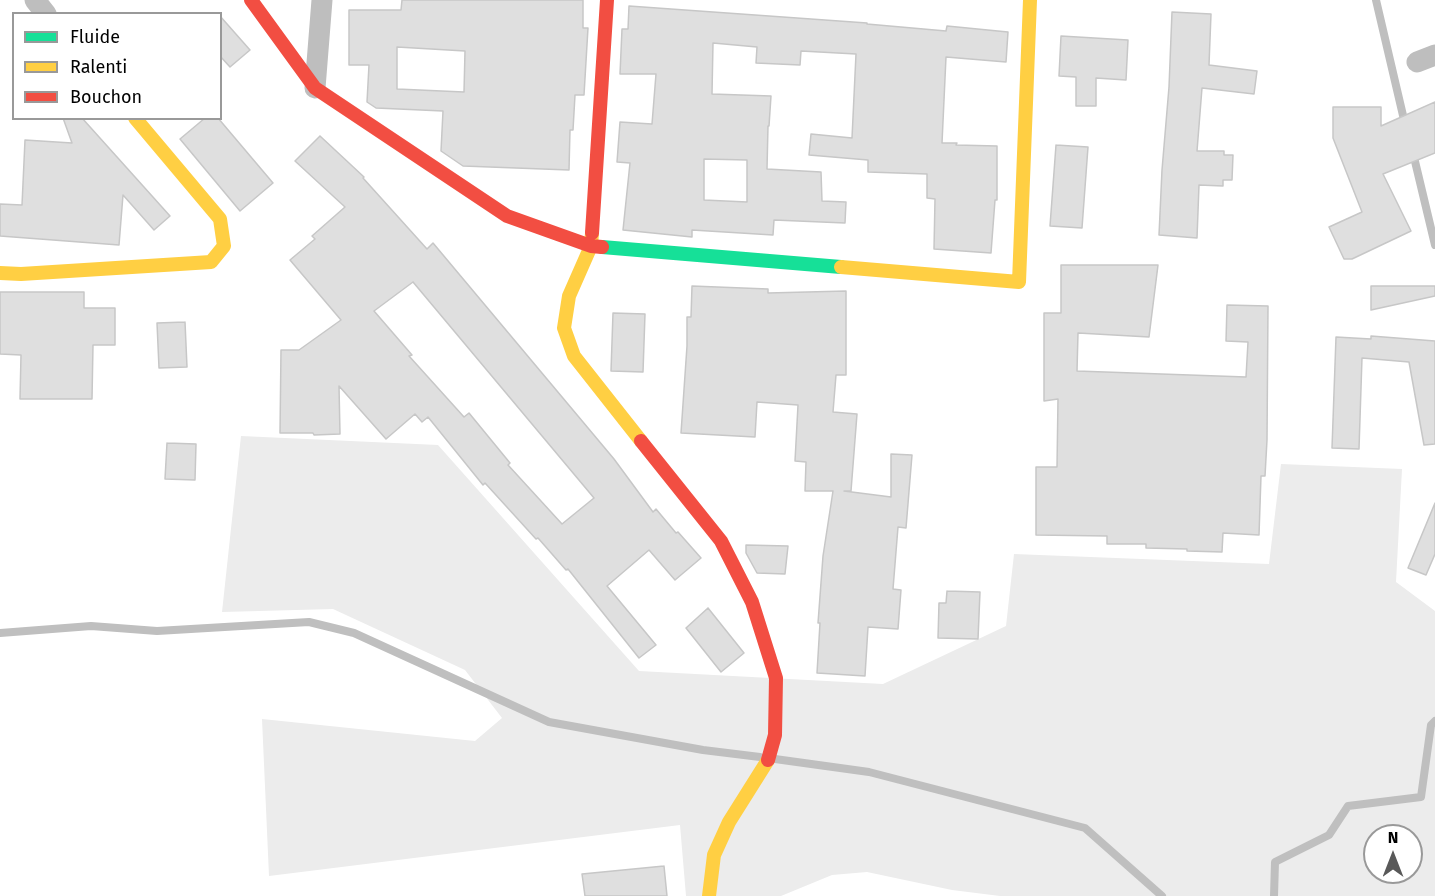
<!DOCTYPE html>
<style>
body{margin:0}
#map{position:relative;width:1435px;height:896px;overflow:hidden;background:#fff;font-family:"Fira Sans",sans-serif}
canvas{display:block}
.legend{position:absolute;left:12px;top:12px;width:210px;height:108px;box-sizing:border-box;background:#fff;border:2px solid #999;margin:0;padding:8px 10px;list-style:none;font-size:18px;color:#000}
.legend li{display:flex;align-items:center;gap:12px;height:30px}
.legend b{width:30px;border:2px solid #999}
.north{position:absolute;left:1363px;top:824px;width:60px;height:60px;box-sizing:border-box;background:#fff;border:2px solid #999;border-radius:50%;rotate:0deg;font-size:16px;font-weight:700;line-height:24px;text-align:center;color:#000}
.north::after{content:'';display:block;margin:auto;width:21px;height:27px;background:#595959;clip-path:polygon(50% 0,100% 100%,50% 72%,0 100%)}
</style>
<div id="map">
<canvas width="1435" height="896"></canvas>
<ul class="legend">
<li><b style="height:8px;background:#16e098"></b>Fluide</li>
<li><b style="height:8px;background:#ffcf43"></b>Ralenti</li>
<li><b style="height:8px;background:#f24e42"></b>Bouchon</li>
</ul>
<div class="north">N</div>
</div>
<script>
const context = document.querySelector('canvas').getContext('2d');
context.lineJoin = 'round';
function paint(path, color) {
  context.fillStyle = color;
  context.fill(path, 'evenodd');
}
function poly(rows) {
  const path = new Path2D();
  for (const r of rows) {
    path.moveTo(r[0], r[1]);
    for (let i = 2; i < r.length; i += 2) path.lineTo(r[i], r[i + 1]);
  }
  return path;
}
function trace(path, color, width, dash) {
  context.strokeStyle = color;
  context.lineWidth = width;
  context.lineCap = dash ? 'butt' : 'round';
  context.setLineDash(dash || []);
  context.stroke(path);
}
paint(poly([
 [241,436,438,445,639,671,883,684,1006,626,1014,554,1269,564,1281,464,1402,469,1396,582,1435,611,1435,896,1000,896,952,890,867,872,832,875,781,896,686,896,680,825,269,876,262,719,475,741,502,718,465,670,333,609,222,612],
 [1375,836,1411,836,1411,872,1375,872]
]), '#ececec');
trace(poly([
 [1376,0,1405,124],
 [1413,153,1435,245],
 [0,633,91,626,157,631,309,622,354,633,549,722,703,750,760,757],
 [775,759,869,772,1085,828,1162,896],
 [1274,896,1275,862,1329,835,1348,806,1421,797,1431,725,1435,721]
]), '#bfbfbf', 8);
const building = poly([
 [402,0,583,0,583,28,588,28,584,95,575,95,573,130,570,130,569,170,463,166,441,151,443,111,376,108,367,102,369,65,349,65,349,10,401,10,402,0],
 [397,47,465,51,464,92,397,89,397,47],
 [629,6,867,23,867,24,946,31,947,26,1008,32,1006,62,946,57,942,143,957,143,956,145,997,146,997,200,995,200,991,253,934,249,935,199,927,198,927,174,868,172,868,160,809,155,811,134,852,138,856,54,801,51,800,65,756,63,757,47,713,43,712,94,771,96,769,126,768,126,767,169,821,172,822,201,846,202,845,223,774,220,773,235,692,230,692,237,623,230,630,163,617,162,620,122,652,124,656,74,620,74,622,29,628,29,629,6],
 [704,159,747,160,747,202,704,200,704,159],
 [1172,12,1211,14,1209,65,1257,71,1254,94,1202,88,1197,151,1224,151,1224,155,1233,155,1232,180,1223,180,1223,186,1199,185,1197,238,1159,235,1162,170,1169,87,1172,12],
 [220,16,250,50,230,67,220,56,220,16],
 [1061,36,1128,40,1126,80,1096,78,1096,106,1076,106,1076,77,1059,76,1061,36],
 [1435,102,1435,153,1383,174,1411,231,1352,259,1344,259,1329,227,1362,212,1333,138,1333,107,1381,107,1381,126,1435,102],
 [63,118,82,118,170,216,154,230,123,195,119,245,0,236,0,204,22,205,25,140,72,143,63,118],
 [205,118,218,118,273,183,240,211,180,139,205,118],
 [320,136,364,177,363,178,427,249,433,243,614,459,653,512,656,509,676,533,678,532,701,558,675,580,649,550,607,586,656,645,639,658,568,569,566,570,538,538,536,539,485,483,483,485,428,417,422,422,415,414,386,439,339,386,340,434,314,435,313,433,280,433,281,350,299,350,341,320,290,260,315,239,312,236,345,207,295,161,320,136],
 [413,282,594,498,562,524,508,465,510,463,469,413,464,417,409,356,412,355,374,311,413,282],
 [1056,145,1088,147,1082,228,1050,226,1056,145],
 [1061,265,1158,265,1149,337,1078,333,1077,371,1246,377,1248,342,1226,341,1227,305,1268,306,1267,440,1265,476,1261,476,1259,535,1223,533,1222,552,1187,551,1187,549,1146,548,1146,544,1107,544,1107,536,1036,535,1036,467,1057,467,1058,399,1044,401,1044,313,1061,313,1061,265],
 [692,286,768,289,768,293,846,291,846,375,836,375,833,412,857,414,851,491,844,491,891,497,891,454,912,455,906,528,898,527,893,589,901,590,898,629,868,627,865,676,817,673,820,623,818,623,823,556,833,491,805,491,806,462,795,461,798,405,757,402,755,437,681,433,687,346,687,317,691,317,692,286],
 [1371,286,1435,286,1435,296,1371,310,1371,286],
 [0,292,84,292,84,308,115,308,115,345,93,345,92,399,20,399,21,355,0,354,0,292],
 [613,313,645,314,643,372,611,371,613,313],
 [185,322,187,367,159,368,157,323,185,322],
 [1371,336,1435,341,1435,444,1424,445,1409,362,1362,358,1359,449,1332,448,1336,337,1371,339,1371,336],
 [167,443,196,444,195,480,165,479,167,443],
 [1435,503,1435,554,1426,575,1408,568,1435,503],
 [746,545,788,546,785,574,757,573,746,553,746,545],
 [947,591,980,592,978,639,938,638,939,603,946,603,947,591],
 [708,608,744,653,721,672,686,628,708,608],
 [664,866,667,896,585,896,582,874,664,866]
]);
paint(building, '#dfdfdf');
trace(building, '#c7c7c7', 1.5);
trace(poly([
 [35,0,46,14],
 [1417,62,1435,55],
 [315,88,322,0]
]), '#bebebe', 21);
trace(poly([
 [602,247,841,267]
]), '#16e098', 14);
trace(poly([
 [592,233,591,246,569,296,564,328,574,356,641,441],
 [841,267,1019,282,1030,0],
 [0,273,21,274,211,262,224,246,220,219,135,118],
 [709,896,714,855,729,822,768,760]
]), '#ffcf43', 14);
trace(poly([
 [251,0,315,88,507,216,591,246,602,247],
 [592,233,607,0],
 [641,441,721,541,752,602,776,678,775,735,768,760]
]), '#f24e42', 14);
</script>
